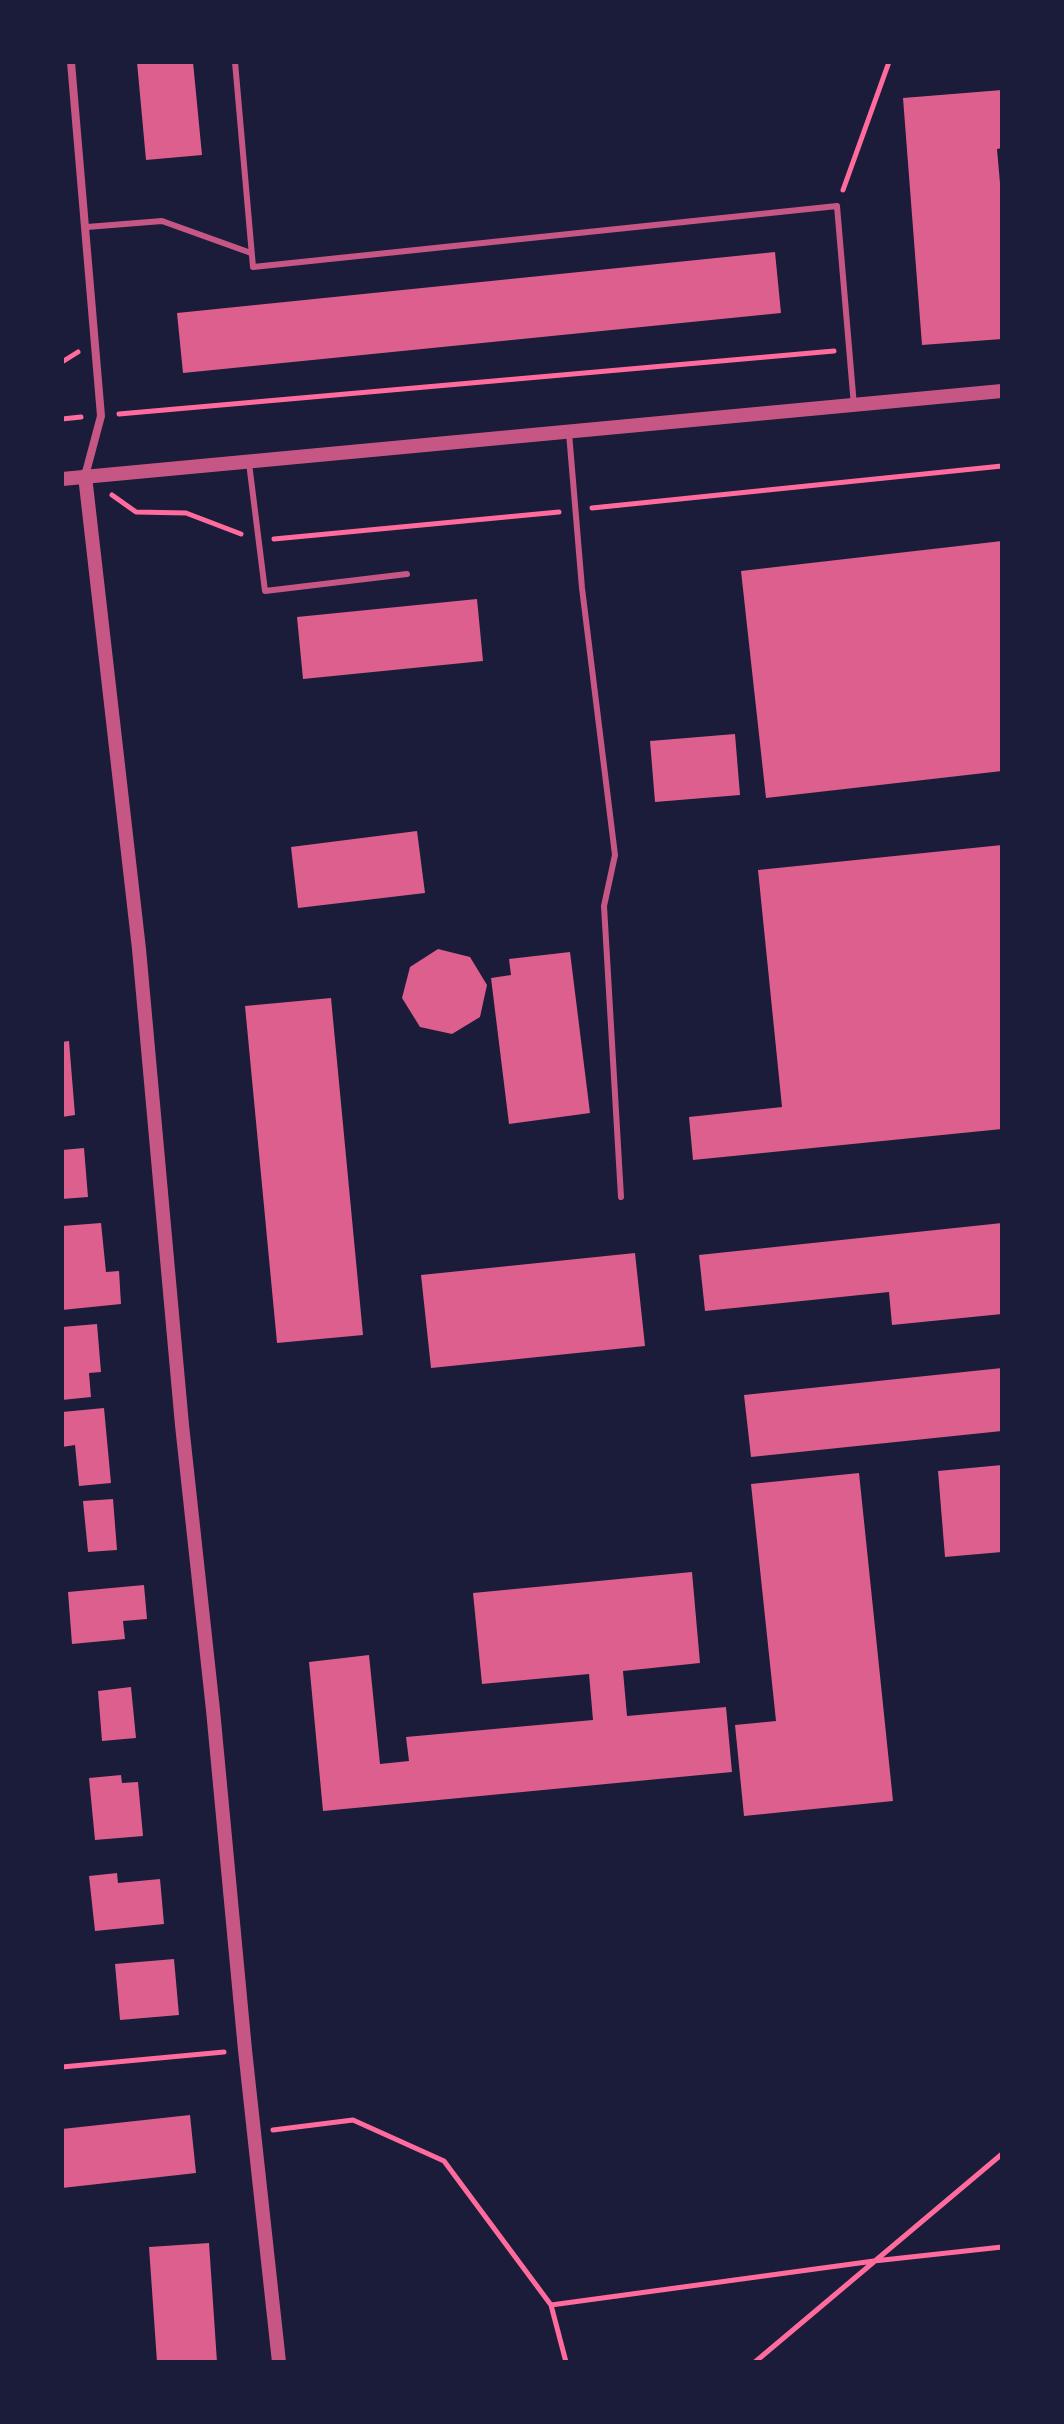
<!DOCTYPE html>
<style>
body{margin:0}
#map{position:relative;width:1064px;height:2424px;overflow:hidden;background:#1b1b3a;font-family:"Libre Baskerville",serif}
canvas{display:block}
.frame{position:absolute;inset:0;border:64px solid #1b1b3a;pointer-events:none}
</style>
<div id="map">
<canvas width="1064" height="2424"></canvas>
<div class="frame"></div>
</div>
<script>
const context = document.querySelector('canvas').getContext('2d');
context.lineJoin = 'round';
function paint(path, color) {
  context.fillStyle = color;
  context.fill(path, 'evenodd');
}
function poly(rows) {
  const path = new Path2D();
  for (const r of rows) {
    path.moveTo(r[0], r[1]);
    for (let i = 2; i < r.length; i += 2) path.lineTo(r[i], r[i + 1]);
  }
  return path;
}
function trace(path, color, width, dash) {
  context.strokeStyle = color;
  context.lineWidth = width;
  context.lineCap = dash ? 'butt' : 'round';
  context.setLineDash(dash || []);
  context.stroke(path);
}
paint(poly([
 [137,62,193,62,202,155,146,160],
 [1002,90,1002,148,997,149,1002,206,1002,339,922,345,903,98],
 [775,252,781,313,183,373,177,313],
 [1002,541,1002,771,766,798,741,571],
 [477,599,483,661,303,679,297,617],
 [735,734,740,795,655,802,650,741],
 [417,831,425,893,298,908,291,847],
 [1002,845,1002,1129,693,1160,689,1117,782,1107,758,870],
 [438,949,470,957,487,985,480,1017,452,1034,420,1027,402,998,410,967],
 [570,952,590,1113,509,1124,491,978,511,975,509,959],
 [331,998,363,1335,277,1343,245,1006],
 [69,1041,75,1115,62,1117,62,1042],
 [84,1148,88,1197,62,1199,62,1150],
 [101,1223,106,1272,119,1271,121,1304,62,1310,62,1226],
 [1002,1223,1002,1314,892,1325,889,1292,705,1311,699,1255],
 [635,1253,645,1346,431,1368,421,1275],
 [97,1324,101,1372,89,1373,91,1397,62,1400,62,1327],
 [1002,1368,1002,1431,751,1457,744,1395],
 [104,1408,111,1483,79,1486,75,1445,62,1447,62,1412],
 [1002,1465,1002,1552,945,1557,938,1471],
 [859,1473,893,1801,744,1816,735,1725,776,1721,751,1484],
 [113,1499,117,1550,88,1552,83,1501],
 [692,1572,700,1663,623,1671,627,1716,726,1707,732,1772,323,1811,309,1662,369,1655,380,1764,409,1761,406,1737,593,1720,589,1674,482,1684,473,1593],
 [144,1585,147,1619,123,1621,125,1639,72,1644,68,1592],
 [131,1687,136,1738,102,1741,98,1691],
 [121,1775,122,1783,138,1782,143,1836,95,1840,89,1778],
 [117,1873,118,1883,160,1879,164,1924,95,1931,89,1876],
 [174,1959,179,2015,120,2020,115,1964],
 [190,2115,196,2173,62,2188,62,2129],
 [209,2243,217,2362,157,2362,149,2247]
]), '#dd5f8e');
trace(poly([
 [843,190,889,62],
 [62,362,78,352],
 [119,414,834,351],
 [62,419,81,417],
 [112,495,136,512,186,513,241,534],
 [592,508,1002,466],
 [274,539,559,512],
 [62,2067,224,2052],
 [273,2130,353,2120,444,2161,551,2305,566,2362],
 [551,2305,874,2261,1002,2247],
 [755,2362,1002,2154]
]), '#ff6b9d', 5);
trace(poly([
 [235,62,253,267,837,206,854,406],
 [87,227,162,221,251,253],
 [569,433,582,588,615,855,604,906,621,1197],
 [249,463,265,591,407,574]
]), '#c65784', 6);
trace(poly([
 [71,62,101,416,85,476]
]), '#c65784', 8);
trace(poly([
 [85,476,139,949,182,1425,213,1710,245,2050,279,2362],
 [62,479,1002,391]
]), '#c65784', 14);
</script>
